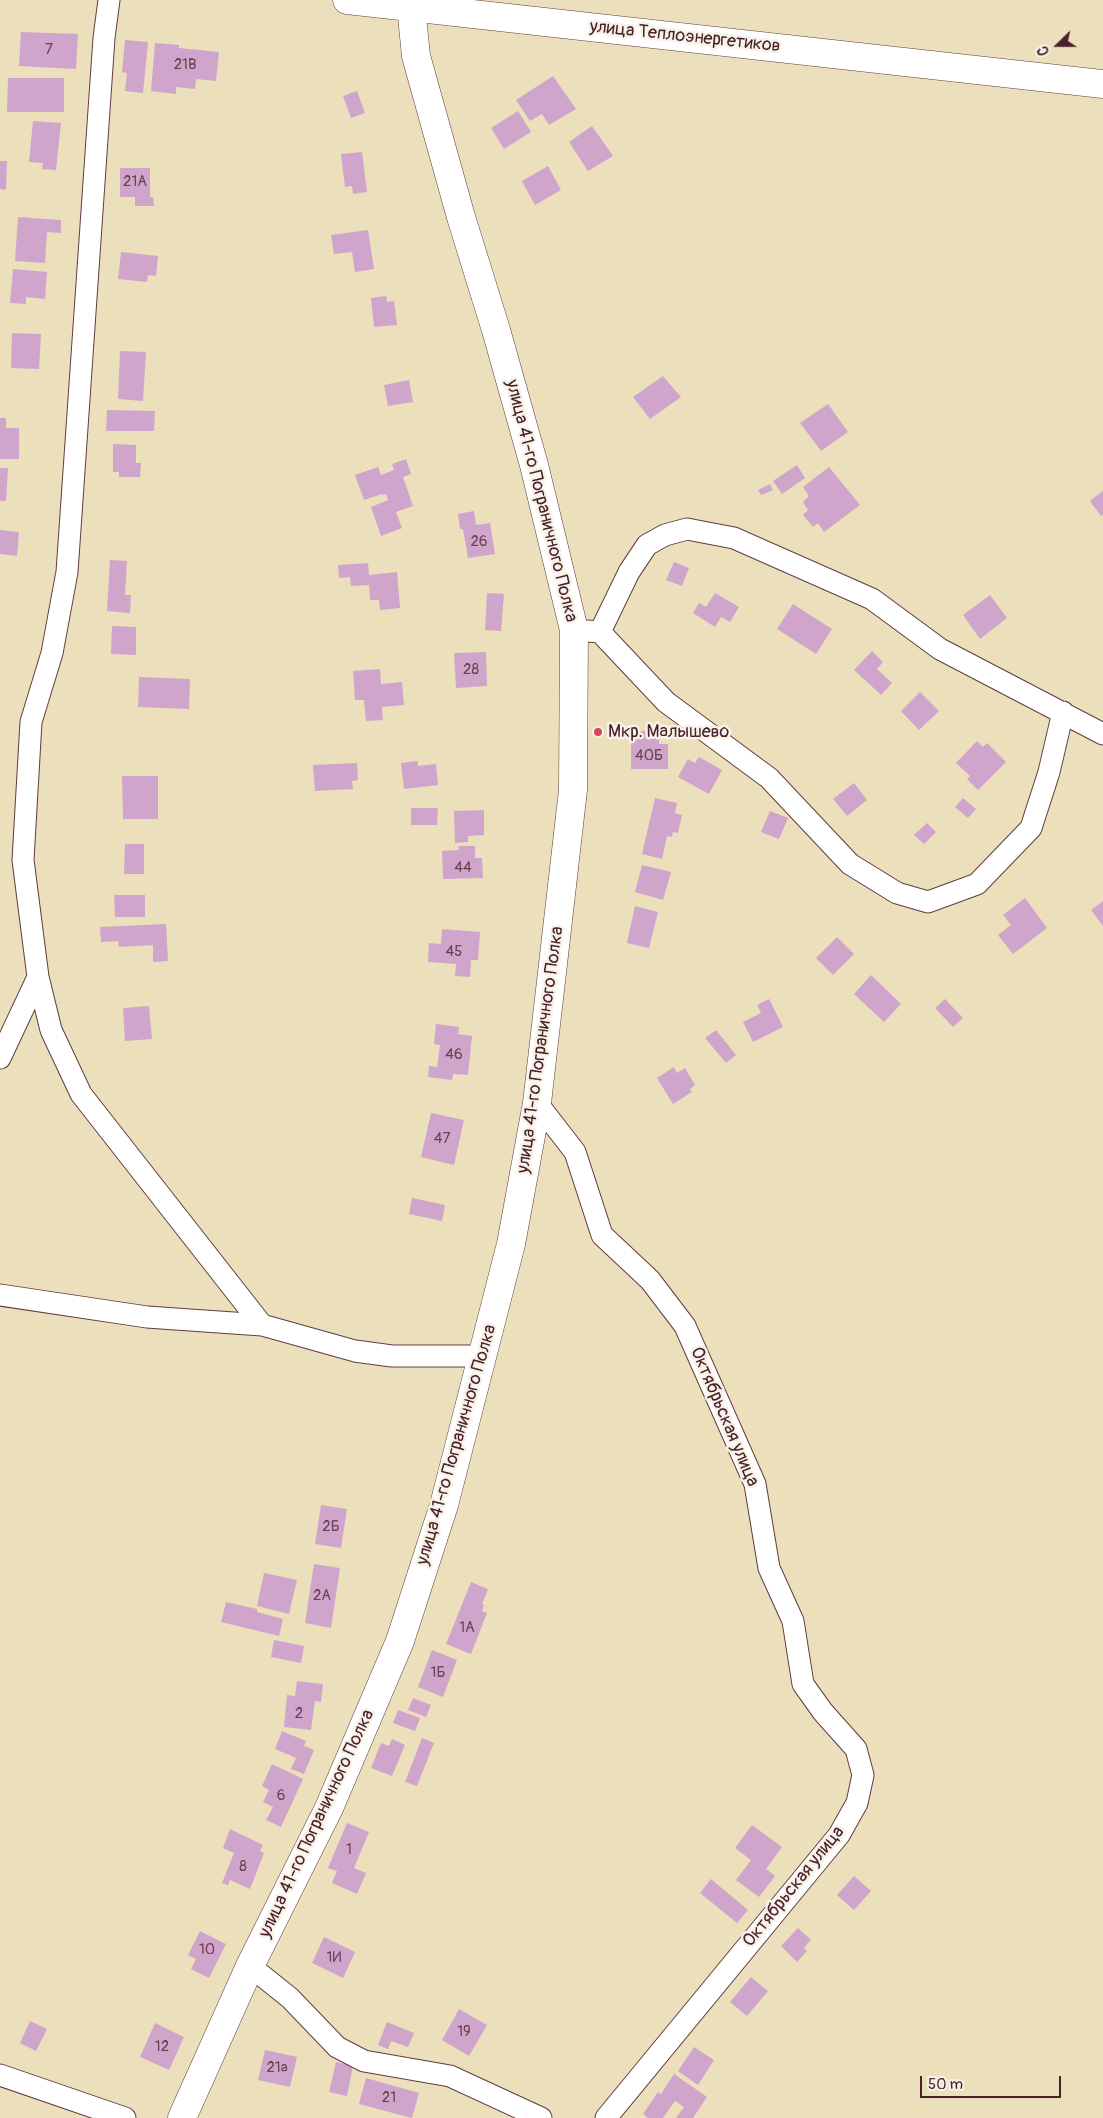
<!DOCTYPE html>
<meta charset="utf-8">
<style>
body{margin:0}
#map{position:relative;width:1103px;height:2118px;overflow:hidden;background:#ebdfbc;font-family:Pangolin,sans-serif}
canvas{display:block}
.north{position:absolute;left:1033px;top:20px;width:50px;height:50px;-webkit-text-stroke:4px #f7f3e8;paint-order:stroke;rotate:248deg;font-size:14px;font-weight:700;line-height:20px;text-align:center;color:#4a1f2b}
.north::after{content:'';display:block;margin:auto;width:18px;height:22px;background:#4a1f2b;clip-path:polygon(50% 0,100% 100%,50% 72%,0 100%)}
.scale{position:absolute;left:920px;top:2076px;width:141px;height:22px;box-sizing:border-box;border:2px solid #4a1f2b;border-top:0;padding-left:6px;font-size:15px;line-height:18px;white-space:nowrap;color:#4a1f2b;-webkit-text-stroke:4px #f7f3e8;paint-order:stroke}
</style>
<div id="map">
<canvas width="1103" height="2118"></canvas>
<div class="north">С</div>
<div class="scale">50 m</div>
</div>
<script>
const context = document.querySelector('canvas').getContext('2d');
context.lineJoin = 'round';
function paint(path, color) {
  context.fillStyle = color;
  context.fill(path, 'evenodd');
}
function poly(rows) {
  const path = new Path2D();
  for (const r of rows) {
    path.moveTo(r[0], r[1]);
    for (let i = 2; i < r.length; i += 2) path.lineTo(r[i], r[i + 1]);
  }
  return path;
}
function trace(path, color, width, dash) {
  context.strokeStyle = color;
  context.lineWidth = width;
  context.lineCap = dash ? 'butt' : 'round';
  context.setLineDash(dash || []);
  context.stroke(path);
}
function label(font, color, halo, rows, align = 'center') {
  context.font = font + ' Pangolin,sans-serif';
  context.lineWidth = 5;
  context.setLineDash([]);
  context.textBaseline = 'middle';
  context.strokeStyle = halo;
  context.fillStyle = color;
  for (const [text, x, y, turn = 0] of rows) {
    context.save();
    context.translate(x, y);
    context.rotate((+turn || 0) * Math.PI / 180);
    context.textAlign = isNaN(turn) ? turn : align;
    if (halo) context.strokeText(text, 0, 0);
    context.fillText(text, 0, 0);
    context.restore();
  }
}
paint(poly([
 [21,32,78,34,76,69,19,66],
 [125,40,148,42,143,93,125,91,127,73,122,72],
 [155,43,179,45,179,48,219,52,216,81,196,79,195,89,176,87,176,94,151,91],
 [553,76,576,109,549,125,542,114,530,121,516,100],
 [8,78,64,78,64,112,7,112],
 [357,91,365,113,351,118,343,96],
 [518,111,531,132,504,149,491,128],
 [33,121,61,123,56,170,42,169,43,163,29,162],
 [592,126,613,156,588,171,569,142],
 [362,152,367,192,353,194,352,186,345,187,341,154],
 [0,161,7,161,6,190,0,189],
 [548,166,561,190,535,205,522,181],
 [120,168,150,168,150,197,153,197,154,206,135,206,135,197,120,197],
 [18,217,61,220,61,233,47,232,45,263,15,261],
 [368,230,374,269,355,272,352,252,334,254,331,235],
 [121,252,158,256,156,276,148,275,147,282,118,279],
 [13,269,47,272,45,299,26,297,26,304,10,303],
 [386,296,387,302,394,301,397,325,374,327,371,298],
 [12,333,41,334,39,369,11,368],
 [120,351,146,352,143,401,118,399],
 [663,376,681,397,650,419,633,397],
 [409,380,413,402,388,406,384,385],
 [828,404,848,432,821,451,800,423],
 [107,410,155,411,154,431,106,431],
 [0,418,6,418,6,428,19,428,19,459,0,459],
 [113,444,136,445,136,463,141,463,140,477,119,477,119,472,113,472],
 [406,459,411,474,403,477,413,506,396,512,402,528,381,536,371,507,388,500,386,494,382,495,382,494,364,500,355,475,378,467,381,475,394,470,392,464],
 [797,465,805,478,782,494,773,481],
 [829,467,860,505,824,532,818,523,813,527,803,515,808,510,803,502,809,496,803,487],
 [0,468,8,468,6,501,0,501],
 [770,484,773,490,761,495,758,490],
 [1103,491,1103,514,1101,516,1090,501],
 [474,511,476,525,490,523,495,554,468,558,463,529,460,529,458,514],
 [0,530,19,532,17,556,0,554],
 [110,560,127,561,125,595,131,595,130,613,107,611],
 [674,562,689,568,682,586,666,580],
 [368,563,369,575,397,572,400,608,380,610,379,600,370,600,369,585,351,586,350,577,339,578,338,565],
 [487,593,504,594,501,631,485,630],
 [715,593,739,607,730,622,721,617,715,627,693,613,699,603,706,607],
 [990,595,1007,618,980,639,963,615],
 [793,604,832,629,816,654,777,629],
 [112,626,136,627,136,655,111,654],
 [872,651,883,662,877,669,892,683,881,695,854,670],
 [486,652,487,686,456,688,454,653],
 [380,669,381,684,402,682,404,705,382,707,383,720,366,721,364,700,355,700,353,671],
 [139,677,190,679,189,709,138,707],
 [920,692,939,711,919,730,901,711],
 [645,727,659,727,659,744,668,744,668,769,631,769,631,731,645,731],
 [977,741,983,747,987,743,1006,762,978,790,967,779,970,776,956,763],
 [699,757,722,770,709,794,678,777,688,759,695,763],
 [418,761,418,766,436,764,438,785,404,789,401,763],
 [357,763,358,780,352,781,353,789,315,791,313,765],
 [122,776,158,776,158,819,123,819],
 [854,783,867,800,847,816,833,799],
 [655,798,677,803,675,813,682,815,678,833,673,832,672,837,667,836,662,859,642,854],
 [963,798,976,809,968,818,955,807],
 [411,808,438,808,437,825,411,825],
 [484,810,484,835,468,836,468,842,455,843,454,811],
 [770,811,788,818,779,839,761,832],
 [927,823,936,832,924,844,914,835],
 [125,844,144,844,144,874,124,874],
 [458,846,475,846,475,858,482,858,483,878,443,879,442,851,459,850],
 [642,865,671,872,663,900,635,892],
 [114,895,145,895,145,917,115,917],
 [1025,898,1047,928,1013,954,998,935,1011,925,1003,915],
 [1103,901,1103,926,1091,910],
 [635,906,658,912,649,948,627,943],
 [166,924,168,961,153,962,153,945,119,947,118,941,101,942,100,927],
 [442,929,480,932,478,960,471,960,470,977,455,976,456,964,428,962,429,943,441,944],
 [837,937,854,954,833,975,816,958],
 [871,975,901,1004,884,1022,854,994],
 [769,999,783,1027,753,1042,743,1022,761,1013,757,1005],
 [945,999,963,1018,953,1027,935,1008],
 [149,1006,152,1039,125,1041,123,1008],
 [436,1024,459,1027,458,1034,472,1036,468,1075,453,1074,452,1080,428,1077,429,1066,437,1067,440,1045,434,1044],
 [716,1030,736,1055,726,1063,705,1038],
 [674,1067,677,1073,685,1068,695,1085,690,1089,692,1092,673,1104,657,1078],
 [431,1113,464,1120,454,1165,421,1157],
 [412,1198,445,1205,442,1221,409,1214],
 [321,1505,347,1509,341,1548,315,1544],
 [314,1564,340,1568,331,1628,305,1623],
 [264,1573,297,1580,289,1614,257,1606],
 [471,1582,488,1589,482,1604,484,1605,482,1611,487,1613,471,1654,446,1644],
 [226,1602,257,1609,257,1612,283,1619,279,1636,221,1622],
 [274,1640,304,1646,301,1663,271,1657],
 [432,1650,457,1660,443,1697,418,1687],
 [297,1681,323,1684,321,1702,315,1701,311,1730,284,1727,287,1695,295,1696],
 [413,1698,431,1705,426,1717,408,1710],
 [398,1710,420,1718,415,1731,393,1723],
 [282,1731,306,1741,304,1746,314,1750,304,1774,291,1769,296,1758,275,1749],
 [422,1738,434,1743,417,1786,405,1782],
 [392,1739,405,1745,392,1776,371,1768,381,1743,389,1746],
 [272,1764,303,1779,281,1827,266,1820,273,1807,263,1802,269,1790,262,1786],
 [347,1823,369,1832,354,1868,366,1873,357,1894,332,1883,337,1871,328,1868],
 [752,1825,782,1847,766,1869,775,1876,759,1897,736,1880,751,1860,735,1848],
 [230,1829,263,1845,260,1851,264,1853,250,1889,230,1880,228,1885,222,1883,234,1853,223,1848],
 [854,1876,871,1891,854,1910,837,1895],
 [711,1879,748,1910,737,1923,700,1893],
 [798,1928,811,1940,804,1948,807,1951,797,1962,781,1946],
 [200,1931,226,1944,209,1978,191,1969,196,1959,188,1955],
 [324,1937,355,1952,343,1978,312,1963],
 [751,1977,768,1991,747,2016,730,2002],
 [459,2009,487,2025,469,2056,442,2040],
 [30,2021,47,2029,36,2051,20,2043],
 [387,2022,414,2033,408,2047,391,2041,388,2049,378,2045],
 [155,2023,184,2037,169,2070,140,2057],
 [694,2047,714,2060,698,2085,678,2071],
 [265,2050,297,2057,290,2087,258,2080],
 [336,2062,353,2066,347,2096,329,2092],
 [674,2074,707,2097,693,2118,676,2118,684,2107,675,2101,663,2118,648,2118,643,2114,658,2092,661,2094],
 [366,2078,419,2093,412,2118,359,2104]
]), '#d0a5cb');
const street = poly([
 [109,0,104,38,67,572,52,653,31,722,23,860,38,977,51,1030,81,1094,262,1325],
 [587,631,600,632,629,572,647,545,665,535,687,529,734,538,872,599,940,649,1103,734],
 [600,632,666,702,769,778,850,864,897,893,928,902,977,884,1031,828,1049,772,1063,712],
 [0,1058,38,977],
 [537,1103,575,1152,602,1235,650,1280,685,1326,755,1484,769,1568,793,1621,803,1684,823,1712,856,1749,863,1775,857,1803,839,1835,606,2118],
 [0,1295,147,1317,262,1325,355,1351,392,1356,483,1356],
 [250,1966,290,1998,337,2047,364,2061,450,2076,541,2118],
 [0,2075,125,2118]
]);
const secondary = poly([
 [347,0,1103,84],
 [182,2118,250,1966,329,1808,400,1641,444,1505,511,1244,537,1103,573,790,574,630,534,465,496,330,461,217,416,56,411,6]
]);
trace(street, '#623c41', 23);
trace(secondary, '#623c41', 29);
trace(street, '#fff', 21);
trace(secondary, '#fff', 28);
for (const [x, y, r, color] of [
 [598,732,5,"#d1495b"]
]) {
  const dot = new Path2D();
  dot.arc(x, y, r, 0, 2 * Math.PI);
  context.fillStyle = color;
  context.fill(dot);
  trace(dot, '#f7f3e8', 2);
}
label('15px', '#6c4053', null, [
 ["7",49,50],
 ["21В",185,65],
 ["21А",135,182],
 ["26",479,542],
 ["28",471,670],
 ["40Б",649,756],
 ["44",463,868],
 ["45",454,952],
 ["46",454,1055],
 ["47",442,1139],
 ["2Б",331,1527],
 ["2А",322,1596],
 ["1А",467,1628],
 ["1Б",438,1673],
 ["2",299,1714],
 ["6",281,1796],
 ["1",349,1850],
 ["8",243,1867],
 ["10",207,1950],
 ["1И",334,1958],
 ["19",464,2032],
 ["12",162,2047],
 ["21а",277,2068],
 ["21",389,2098]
]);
label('18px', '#4a1f2b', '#f7f3e8', [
 ["улица Теплоэнергетиков",685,37,6],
 ["улица 41-го Пограничного Полка",541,501,76],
 ["улица 41-го Пограничного Полка",541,1050,-82],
 ["Октябрьская улица",724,1417,67],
 ["улица 41-го Пограничного Полка",457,1445,-74],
 ["улица 41-го Пограничного Полка",317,1824,-65],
 ["Октябрьская улица",794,1887,-51]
]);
label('18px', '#4a1f2b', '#f7f3e8', [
 ["Мкр. Малышево",608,732]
], 'left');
</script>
